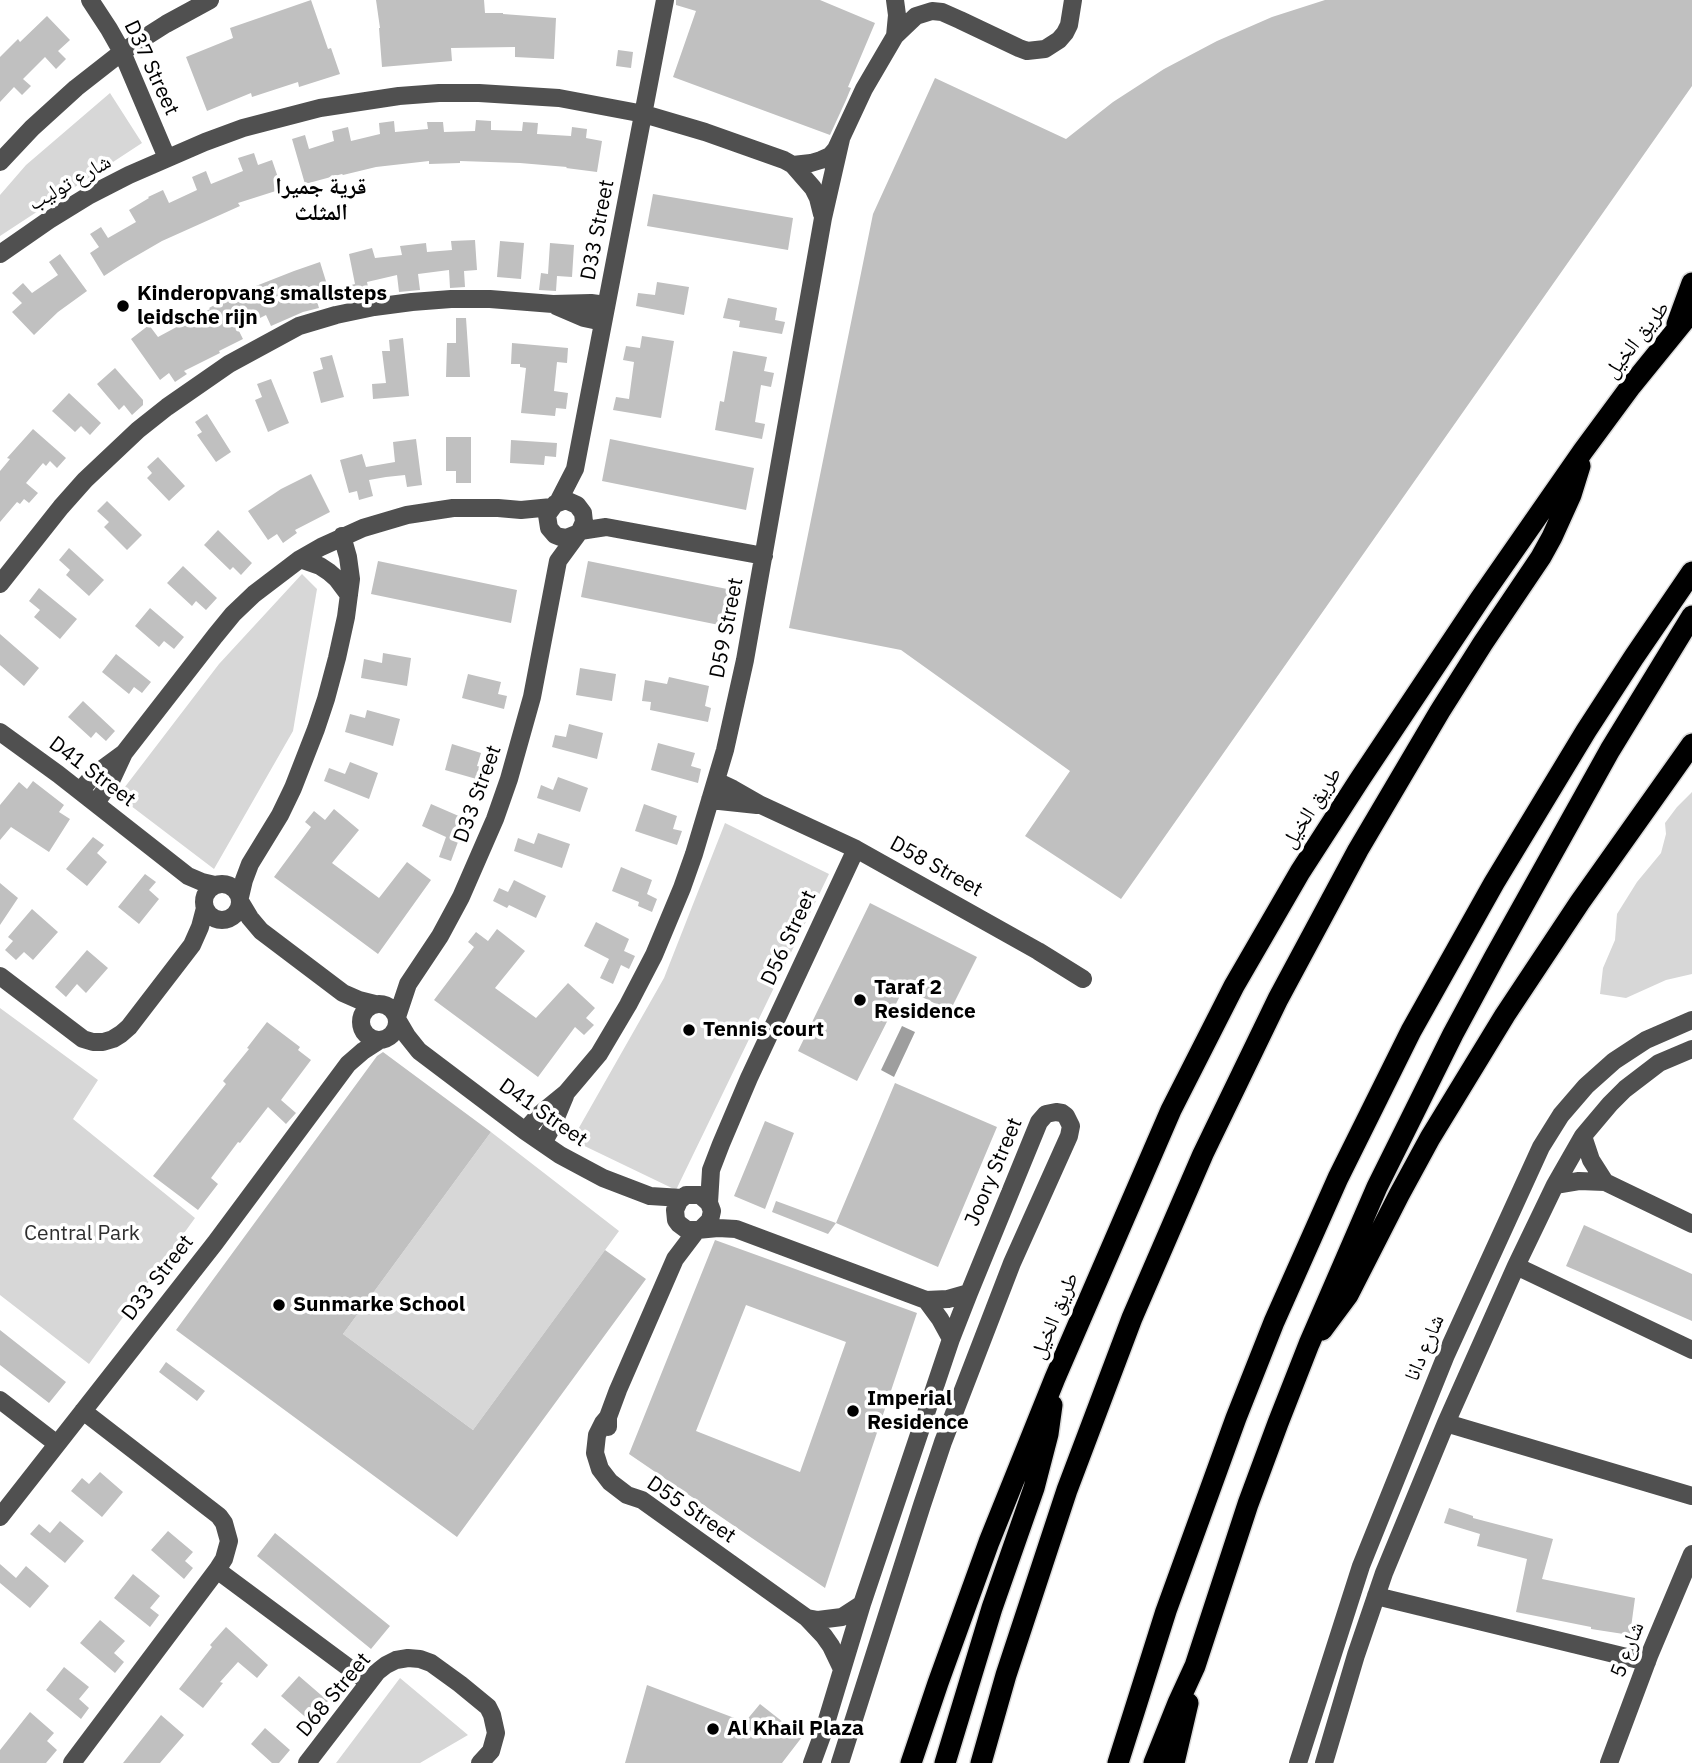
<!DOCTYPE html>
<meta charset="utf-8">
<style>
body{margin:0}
canvas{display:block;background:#fff}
</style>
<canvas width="1692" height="1763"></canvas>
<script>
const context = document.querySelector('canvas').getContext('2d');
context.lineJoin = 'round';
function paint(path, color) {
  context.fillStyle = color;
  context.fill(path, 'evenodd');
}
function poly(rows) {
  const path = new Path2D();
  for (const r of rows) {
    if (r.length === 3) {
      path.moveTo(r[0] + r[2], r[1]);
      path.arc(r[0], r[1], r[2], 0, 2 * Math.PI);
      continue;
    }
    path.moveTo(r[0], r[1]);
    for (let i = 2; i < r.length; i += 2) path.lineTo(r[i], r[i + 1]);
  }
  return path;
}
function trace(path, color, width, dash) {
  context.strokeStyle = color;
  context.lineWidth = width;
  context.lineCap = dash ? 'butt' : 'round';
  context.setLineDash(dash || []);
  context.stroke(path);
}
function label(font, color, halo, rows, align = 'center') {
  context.font = font + ' "IBM Plex Sans","Noto Naskh Arabic",sans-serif';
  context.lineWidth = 7;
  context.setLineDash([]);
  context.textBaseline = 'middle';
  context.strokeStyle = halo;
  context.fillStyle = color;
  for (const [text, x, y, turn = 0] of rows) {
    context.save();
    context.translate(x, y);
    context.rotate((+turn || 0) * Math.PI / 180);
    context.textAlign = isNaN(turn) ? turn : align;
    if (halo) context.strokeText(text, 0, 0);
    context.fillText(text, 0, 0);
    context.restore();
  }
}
paint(poly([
 [110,93,142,143,0,236,0,195,26,165],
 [302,574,317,589,293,731,214,869,118,796,219,664],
 [1692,792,1692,974,1666,980,1626,998,1600,994,1603,968,1615,940,1617,914,1637,882,1661,853,1666,834,1665,823,1677,807],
 [725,823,829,874,676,1190,572,1140,664,978],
 [0,1008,98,1080,73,1119,195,1218,89,1364,0,1295],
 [491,1132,619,1231,473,1430,343,1334],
 [400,1678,468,1735,420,1763,336,1763]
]), '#d7d7d7');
paint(poly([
 [902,1026,915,1032,894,1077,881,1070]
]), '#9e9e9e');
paint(poly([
 [311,0,328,49,331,48,340,74,299,87,298,82,252,97,251,93,207,111,186,57,233,38,230,28],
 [376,0,484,0,485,13,503,13,503,14,556,18,554,59,515,57,515,47,451,48,452,61,382,67,379,28,380,28],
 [676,0,820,0,875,23,848,87,851,88,846,100,830,135,673,77,696,11,676,5],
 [1325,0,1692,0,1692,86,1121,899,1025,836,1070,771,901,650,789,628,873,214,935,78,1066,139,1113,102,1164,69,1217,41,1272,17],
 [47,16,70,40,58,51,66,59,56,69,45,57,23,79,31,86,22,95,14,87,0,102,0,57,18,39,20,42],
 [618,50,633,52,631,68,616,66],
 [476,120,491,121,491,130,522,131,523,122,538,123,537,134,571,136,572,127,587,129,586,138,602,141,597,172,566,168,567,167,520,163,460,161,460,163,429,164,429,161,376,167,343,175,342,174,305,184,292,139,305,135,309,149,334,141,332,131,348,127,351,141,380,134,379,123,394,121,395,132,428,129,427,122,443,122,444,132,475,131],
 [254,153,258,165,272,160,282,189,238,203,240,206,162,241,124,263,104,276,90,253,99,247,90,234,101,227,108,238,136,222,129,210,149,198,148,197,163,190,169,203,197,190,192,177,206,171,211,184,243,171,238,158],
 [653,194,793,218,788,250,647,226],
 [475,240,477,270,464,271,465,287,450,288,449,270,418,274,420,290,399,292,397,275,367,282,370,296,355,299,351,285,355,284,349,254,372,248,375,258,402,255,400,246,426,243,427,252,452,250,451,241],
 [500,241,524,243,521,279,497,277],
 [550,243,574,245,572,277,557,276,556,291,539,290,541,273,548,274],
 [60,254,87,291,58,312,34,335,12,312,22,303,12,293,23,283,32,293,58,275,49,262],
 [320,262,329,291,315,295,319,308,303,312,271,326,266,315,238,329,243,339,219,351,220,353,184,371,187,374,175,382,169,373,160,380,131,339,149,325,158,337,210,309,209,308,233,295,294,271],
 [657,282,689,287,684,315,636,306,638,293,655,295],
 [728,298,777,308,775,320,785,322,782,334,739,327,740,321,723,318],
 [456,318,466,318,470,377,446,377,447,343,456,343],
 [642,336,674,341,661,418,613,410,616,397,629,399,634,362,623,360,626,346,640,348],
 [403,338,409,396,373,399,372,384,386,383,382,351,390,351,389,340],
 [512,343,568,348,567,363,557,362,554,391,568,393,566,409,556,408,555,416,521,413,526,368,520,367,520,364,511,364],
 [733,351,767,357,764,371,774,373,771,387,761,385,755,422,765,424,762,439,715,430,720,401,724,402],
 [332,355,344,397,321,403,313,372,323,369,320,358],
 [115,368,143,400,143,405,132,415,124,405,119,410,97,384],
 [271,379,289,423,268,432,255,400,262,397,257,384],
 [69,393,101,423,90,435,81,426,75,432,52,411],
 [207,414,231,452,216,462,197,435,202,432,195,422],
 [33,429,66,458,57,468,50,461,46,466,43,463,26,483,38,493,29,503,24,499,20,504,17,502,0,522,0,471,10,459,7,458],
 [446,437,471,437,471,483,456,483,456,471,446,471],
 [416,439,422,485,407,487,405,475,386,477,369,480,373,496,359,500,357,491,349,493,340,460,362,454,366,467,395,462,393,442],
 [610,439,754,468,746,510,602,481],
 [511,440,557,443,556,457,545,456,544,465,510,463],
 [158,457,185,486,169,501,147,478,152,473,147,467],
 [311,474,330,512,295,530,297,533,283,543,277,534,268,540,248,511,281,489],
 [107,501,142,535,127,550,104,527,109,522,97,511],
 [218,530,252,563,241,575,233,567,230,570,204,545],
 [69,548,104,580,89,596,66,575,70,570,59,560],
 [378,561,517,590,511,623,371,594],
 [588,561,732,590,724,626,581,597],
 [183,566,217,598,206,610,196,601,192,606,167,583],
 [39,588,77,619,60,639,34,617,40,610,29,601],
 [150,608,184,637,174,649,164,641,159,647,135,626],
 [0,634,39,668,24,686,0,665],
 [383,653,411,658,407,686,361,678,364,659,382,663],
 [116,654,151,682,142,693,134,687,129,694,102,672],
 [580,668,616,674,612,701,576,695],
 [468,674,501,682,498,694,507,696,504,709,462,698],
 [669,677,709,686,705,706,711,708,708,722,650,710,651,702,642,701,645,680,667,684],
 [83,701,115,731,106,741,96,732,91,738,68,717],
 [367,710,400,719,393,746,345,732,350,714,365,718],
 [569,724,603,733,597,759,552,747,555,735,566,737],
 [658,743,695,753,691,766,701,769,698,783,651,770],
 [452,744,481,753,477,766,490,769,487,782,445,770],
 [350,762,378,773,369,799,324,781,329,768,345,774],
 [558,777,588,788,580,812,537,798,541,785,553,790],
 [33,781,64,805,59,812,70,819,49,852,11,827,0,840,0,805,19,782,27,789],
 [431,804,461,817,457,828,467,832,462,844,458,842,451,861,439,857,446,837,422,826],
 [644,804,677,816,673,829,682,831,677,845,635,831],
 [334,809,359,830,332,863,379,898,407,862,431,880,378,954,274,877,311,827,305,822,314,811,325,820],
 [538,833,570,844,562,868,514,851,518,838,534,844],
 [93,837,104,845,97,853,107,862,87,886,66,869],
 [621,867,652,880,647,894,657,899,652,912,638,906,639,902,612,891],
 [145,874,156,882,149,890,159,899,139,924,118,907],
 [514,880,546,896,536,918,509,905,507,908,493,901,499,888,508,892],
 [0,883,18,898,0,925],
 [870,903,977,957,950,1011,904,988,857,1081,798,1051],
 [32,909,58,932,33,960,24,952,16,960,5,950,13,941,8,937],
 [596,922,629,939,624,951,635,956,629,969,621,965,613,984,600,978,609,959,584,946],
 [497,929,525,951,495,988,536,1018,568,983,595,1008,586,1018,594,1025,584,1035,575,1027,538,1077,434,1000,474,947,468,942,476,932,488,941],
 [87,950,108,968,86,993,77,984,66,997,55,987],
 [267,1022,300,1047,298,1050,311,1060,281,1100,296,1113,286,1124,268,1107,240,1143,238,1142,211,1178,218,1184,198,1210,153,1176,226,1084,223,1081,249,1049,247,1048],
 [383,1052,491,1132,343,1334,473,1430,605,1250,646,1279,457,1537,176,1330,377,1056],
 [895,1083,997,1127,938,1267,836,1223],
 [765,1121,794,1133,765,1209,734,1196],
 [776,1201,836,1223,828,1234,772,1212],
 [1584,1225,1692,1274,1692,1321,1566,1266],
 [715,1240,917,1313,825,1588,629,1454],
 [746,1305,846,1342,800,1472,696,1431],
 [0,1330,66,1382,49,1403,0,1365],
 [166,1362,205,1391,197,1401,159,1372],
 [100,1472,123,1492,102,1517,71,1491,82,1478,89,1484],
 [1449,1508,1473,1516,1473,1518,1553,1539,1542,1579,1635,1598,1630,1635,1591,1629,1591,1627,1516,1612,1527,1559,1477,1546,1480,1534,1444,1523],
 [60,1521,84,1541,65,1563,30,1534,39,1524,50,1533],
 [168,1531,193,1552,185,1561,193,1568,184,1579,151,1550],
 [275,1533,390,1626,371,1649,257,1556],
 [0,1564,16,1578,26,1566,49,1586,30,1608,0,1583],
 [133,1574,160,1596,150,1608,159,1615,150,1627,114,1598],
 [100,1620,125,1641,114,1653,124,1662,115,1673,80,1643],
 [226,1627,268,1665,257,1678,238,1662,220,1682,223,1683,203,1708,179,1689,212,1647,210,1645],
 [64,1667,89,1687,79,1699,89,1708,81,1719,46,1690],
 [299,1676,328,1701,310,1721,281,1696],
 [647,1685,745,1722,760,1704,802,1737,782,1763,625,1763],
 [30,1712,54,1733,47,1741,57,1750,46,1763,0,1763,0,1750],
 [161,1715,184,1735,160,1763,123,1763],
 [265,1728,290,1750,279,1763,272,1763,251,1744]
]), '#c0c0c0');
const highway = poly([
 [1677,324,1692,283],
 [1322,1330,1348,1295,1399,1195,1430,1138,1505,1015,1580,902,1692,744],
 [911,1763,938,1683,989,1542,1055,1378,1171,1110,1234,986,1300,872,1360,779,1480,599,1583,451,1631,386,1692,311],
 [945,1763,992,1608,1034,1488,1048,1434,1052,1405],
 [981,1763,1006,1675,1067,1490,1132,1318,1203,1154,1278,999,1358,850,1440,711,1483,643,1541,557,1552,537,1571,495,1580,466],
 [1118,1763,1166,1611,1236,1418,1274,1322,1338,1178,1411,1031,1494,883,1586,731,1634,657,1692,572],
 [1154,1763,1178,1703,1195,1666,1248,1504,1278,1423,1309,1344,1377,1187,1453,1034,1494,958,1610,750,1692,616],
 [1174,1763,1188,1703]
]);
trace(highway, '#dbdbdb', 24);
trace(poly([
 [90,0,109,29,122,52,167,158],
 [895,36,916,16,932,11,942,12,960,20,1019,48,1027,51,1045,49,1059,40,1065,33,1069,25,1073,0],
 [0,162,32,128,76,88,122,52,166,24,210,0],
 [793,165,811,163,821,160,830,156,836,149,864,89,895,36,897,15,895,0],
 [0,254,49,220,88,196,129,175,205,142,243,128,320,108,399,96,439,93,479,93,559,98,644,114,705,132,784,160,793,165,813,188,818,198,822,214],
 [556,306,584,318,603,322],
 [558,502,575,469,665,0],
 [580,531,606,527,764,556],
 [300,559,320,566,329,572,337,579,349,595],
 [0,584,61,507,85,480,138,430,167,407,229,364,299,326,336,315,374,307,412,302,451,299,490,299,553,304,591,303,606,305],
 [0,732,58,774,188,876,202,882,215,885],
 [716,781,733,789,761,805,856,849,1038,951,1083,979],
 [80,791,94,775,124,753],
 [710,800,757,805],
 [96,803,111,781,124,753,215,636,233,614,254,594,300,559,321,547,363,528,407,515,453,508,498,508,521,510,552,507],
 [222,902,18],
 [240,897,244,880,250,864,280,815,293,788,316,729,326,699,337,658,346,617,351,579,348,557,342,536],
 [241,903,250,918,261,931,343,993,359,1000,375,1004],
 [0,976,83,1039,93,1042,103,1042,113,1039,121,1034,129,1027,192,945,200,927,205,908],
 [379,1022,18],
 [397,1017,408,984,440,936,461,897,495,819,509,779,532,697,558,561,580,531,584,522,583,513,577,505,568,501,563,501,555,504,547,515,549,528,555,535,560,537,566,538,576,534],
 [397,1019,407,1036,419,1051,525,1131,560,1155,603,1178,650,1196,682,1198],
 [525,1131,539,1115,566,1093,599,1054,628,1005,654,955,682,888,694,854,725,750,745,660,823,218,841,139],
 [1583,1136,1591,1160,1605,1182],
 [543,1143,552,1127,565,1096],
 [1555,1185,1579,1181,1605,1182,1692,1224],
 [709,1203,711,1170,721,1144,749,1078,856,849],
 [701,1229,710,1220,712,1211,709,1203,700,1195,686,1195,679,1201,675,1210,676,1220,679,1224,687,1230,697,1230,718,1228,736,1229,926,1300,948,1299,969,1293],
 [1516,1266,1692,1350],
 [926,1300,940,1319,951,1339],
 [0,1400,57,1444],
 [608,1417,603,1423,597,1435,595,1453,600,1469,610,1482,627,1495,642,1500,807,1618,824,1636,831,1646,842,1669],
 [1446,1423,1692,1496],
 [608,1427,608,1417,618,1390,675,1259,697,1230],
 [0,1517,215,1243,348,1064,363,1051,380,1040],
 [217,1570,368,1682],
 [1376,1596,1647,1662],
 [807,1618,818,1620,842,1617,862,1604],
 [72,1763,217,1570,224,1559,229,1541,224,1523,219,1516,83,1411],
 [307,1763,377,1672,386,1665,396,1660,408,1658,420,1659,431,1663,460,1684,488,1707,492,1715,496,1733,491,1751,480,1763],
 [812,1763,823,1733,862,1604,951,1339,969,1293,1039,1122,1046,1114,1056,1112,1062,1113,1066,1116,1071,1126,1069,1136,1012,1263,943,1442,922,1505,840,1763],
 [1298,1763,1361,1566,1446,1355,1541,1147,1561,1115,1586,1086,1614,1061,1646,1040,1692,1020],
 [1324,1763,1356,1655,1384,1573,1446,1423,1516,1266,1555,1185,1583,1136,1610,1104,1625,1089,1659,1063,1692,1049],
 [1609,1763,1649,1656,1692,1554]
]), '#505050', 18);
trace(highway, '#000', 21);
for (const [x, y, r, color] of [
 [123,306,7,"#000"],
 [860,1000,7,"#000"],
 [689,1030,7,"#000"],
 [279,1305,7,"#000"],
 [853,1411,7,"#000"],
 [713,1729,7,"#000"]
]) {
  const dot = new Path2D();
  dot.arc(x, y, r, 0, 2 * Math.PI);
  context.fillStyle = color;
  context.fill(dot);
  trace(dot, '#fff', 2.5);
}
label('21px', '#000', '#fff', [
 ["D37 Street",151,68,65],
 ["شارع توليب",70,183,-30],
 ["D33 Street",598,230,-79],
 ["طريق الخيل",1637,340,-52],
 ["D59 Street",727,628,-79],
 ["D41 Street",92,772,37],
 ["D33 Street",478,794,-70],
 ["طريق الخيل",1312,808,-57],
 ["D58 Street",936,867,29],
 ["D56 Street",789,938,-65],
 ["D41 Street",543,1113,35],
 ["Joory Street",994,1172,-67],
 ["D33 Street",158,1278,-52],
 ["طريق الخيل",1055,1316,-67],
 ["شارع دانا",1425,1348,-67],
 ["D55 Street",691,1510,34],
 ["شارع 5",1628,1650,-69],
 ["D68 Street",334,1695,-50]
]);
label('bold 21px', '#000', '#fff', [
 ["Kinderopvang smallsteps",137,294],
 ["leidsche rijn",137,318],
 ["Taraf 2",874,988],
 ["Residence",874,1012],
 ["Tennis court",703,1030],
 ["Sunmarke School",293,1305],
 ["Imperial",867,1399],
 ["Residence",867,1423],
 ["Al Khail Plaza",727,1729]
], 'left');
label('21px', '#2e2e2e', '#fff', [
 ["Central Park",82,1234]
]);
label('bold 23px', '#000', '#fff', [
 ["قرية جميرا",321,187],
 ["المثلث",321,213]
]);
</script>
